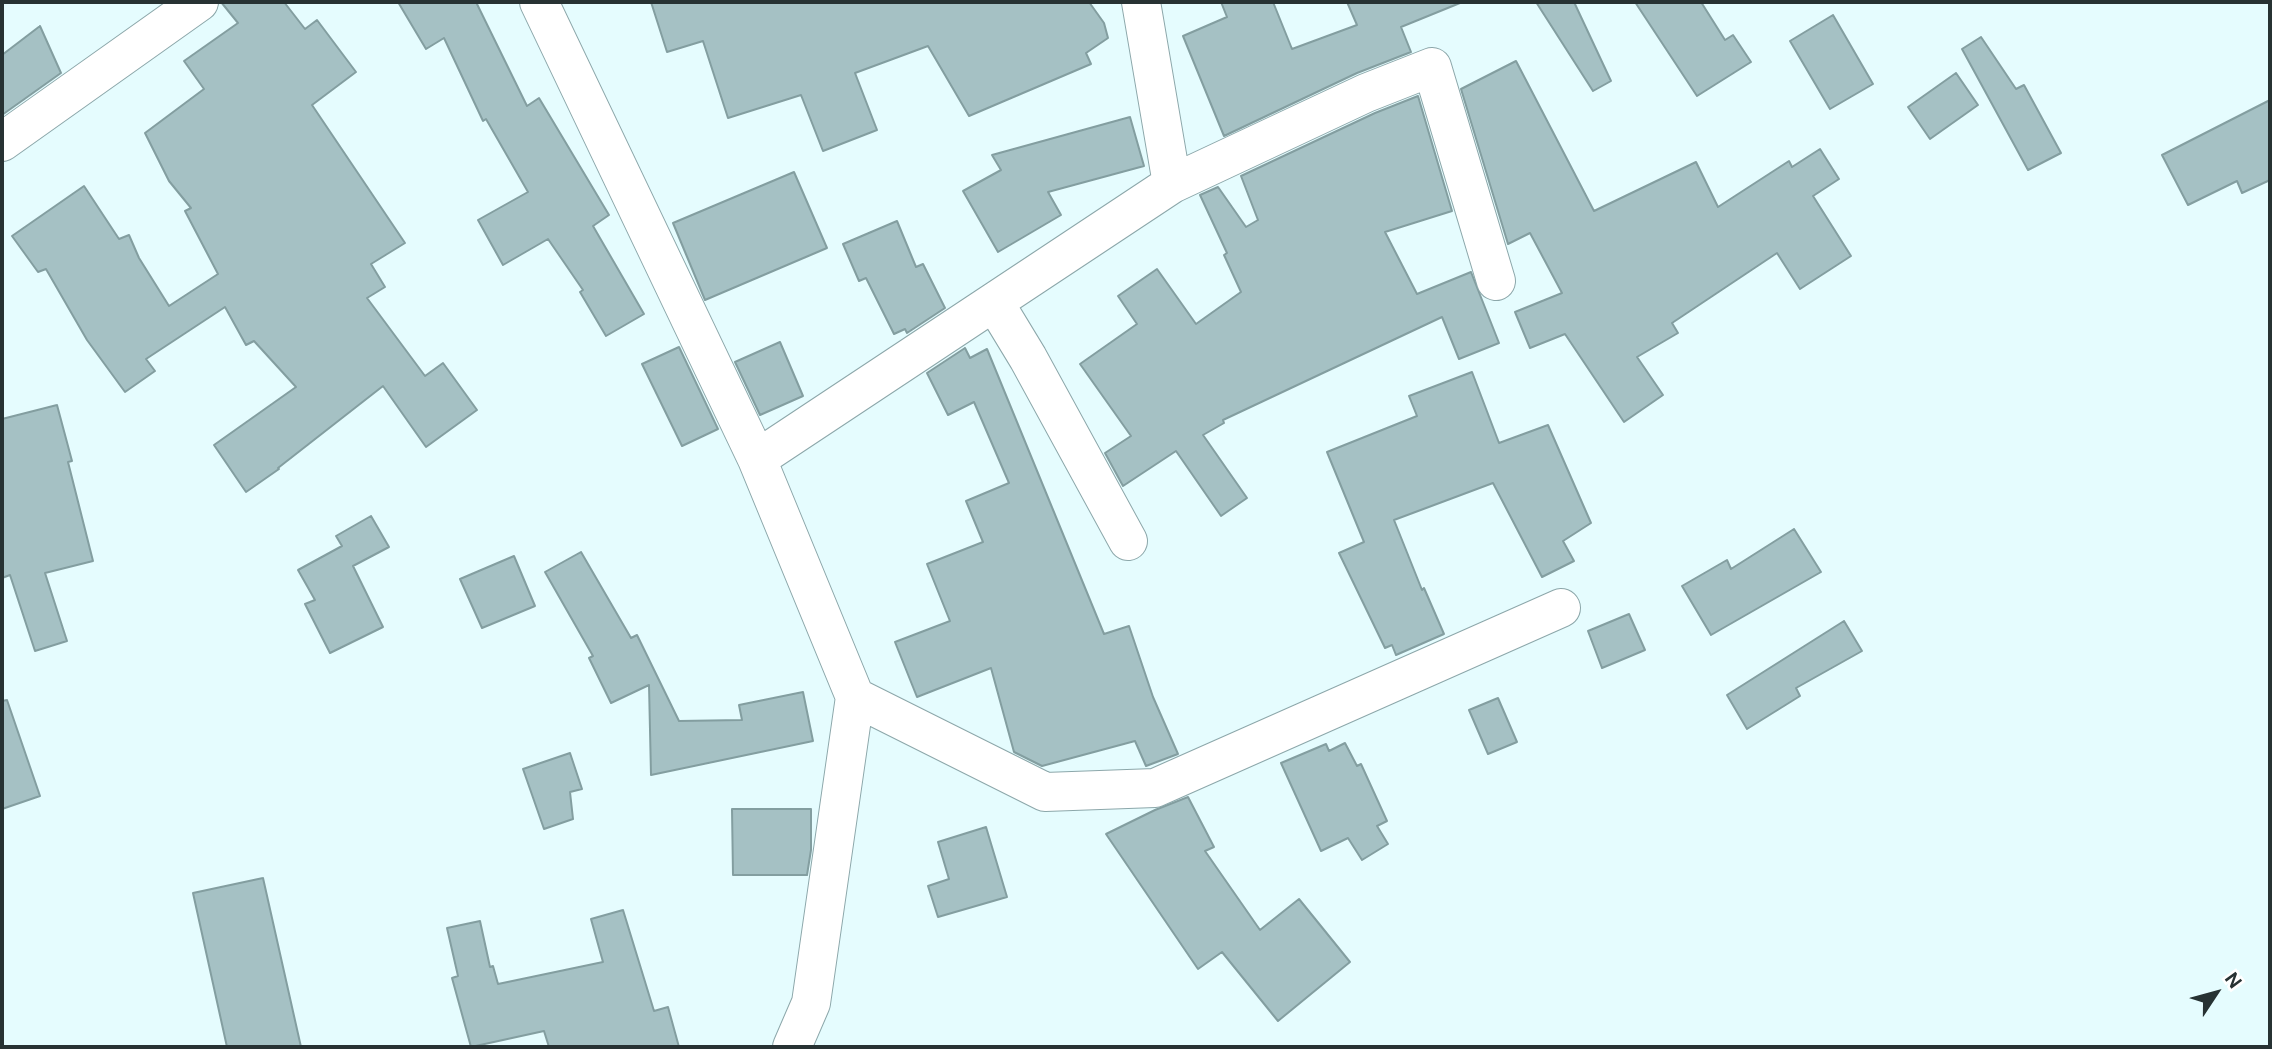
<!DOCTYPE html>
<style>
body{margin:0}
#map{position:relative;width:2272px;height:1049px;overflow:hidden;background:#e5fcfe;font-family:"DM Sans",sans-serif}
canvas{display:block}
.frame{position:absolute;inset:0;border:4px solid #273233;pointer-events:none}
.north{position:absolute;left:2181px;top:958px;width:70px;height:70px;-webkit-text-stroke:5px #fff;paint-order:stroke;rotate:54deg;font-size:19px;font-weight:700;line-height:28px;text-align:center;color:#273233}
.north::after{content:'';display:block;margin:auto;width:24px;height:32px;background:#273233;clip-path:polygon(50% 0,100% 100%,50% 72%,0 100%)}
</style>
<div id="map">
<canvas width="2272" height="1049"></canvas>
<div class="frame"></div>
<div class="north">N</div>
</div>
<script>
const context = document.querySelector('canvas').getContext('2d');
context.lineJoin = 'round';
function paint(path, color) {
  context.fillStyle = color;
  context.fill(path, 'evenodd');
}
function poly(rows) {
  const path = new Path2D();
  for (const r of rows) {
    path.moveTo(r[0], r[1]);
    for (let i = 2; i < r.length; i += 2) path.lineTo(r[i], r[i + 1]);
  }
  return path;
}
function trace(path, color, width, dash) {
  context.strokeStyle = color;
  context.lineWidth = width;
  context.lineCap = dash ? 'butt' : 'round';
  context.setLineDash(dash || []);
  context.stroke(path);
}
const building = poly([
 [221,2,284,2,305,29,317,20,356,72,312,105,405,243,371,264,385,287,367,298,425,376,443,363,477,410,426,447,383,386,278,468,279,469,246,492,214,445,296,387,254,341,246,345,225,307,146,359,155,371,125,392,87,340,46,269,38,272,12,236,84,186,119,239,129,235,139,258,169,306,218,274,185,211,191,208,169,181,145,133,204,89,184,61,238,23,221,2],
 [398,2,476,2,527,106,539,98,609,215,593,226,644,314,606,336,580,292,583,290,548,239,503,265,478,220,528,192,486,119,483,121,444,38,426,49,398,2],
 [651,2,1089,2,1104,23,1108,38,1086,53,1091,64,969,116,928,46,855,73,877,130,823,151,801,95,728,118,703,41,667,52,651,2],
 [1221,2,1273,2,1292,49,1357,25,1347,2,1460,3,1401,27,1411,52,1357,73,1224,136,1183,36,1227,17,1221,2],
 [1536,2,1574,2,1611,81,1593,91,1536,2],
 [1635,2,1701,2,1725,40,1733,35,1751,62,1697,96,1635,2],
 [1833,15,1873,84,1830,109,1790,41,1833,15],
 [40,26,61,73,2,115,2,55,40,26],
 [1981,37,2016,89,2024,85,2061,153,2028,170,1962,49,1981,37],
 [1516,61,1594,211,1696,162,1718,207,1789,161,1792,167,1820,149,1839,179,1813,196,1851,256,1800,289,1777,253,1672,323,1678,333,1637,357,1663,395,1624,422,1565,334,1530,348,1515,312,1562,293,1530,233,1508,244,1461,89,1516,61],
 [1956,73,1978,105,1930,139,1908,107,1956,73],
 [1418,96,1452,211,1385,232,1417,294,1471,272,1499,343,1459,359,1442,317,1223,420,1224,423,1203,435,1247,498,1221,516,1176,451,1123,486,1105,453,1131,436,1080,364,1137,324,1118,296,1157,269,1196,324,1241,292,1224,255,1227,253,1200,195,1218,187,1246,227,1258,220,1241,176,1375,113,1418,96],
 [2270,100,2270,180,2242,193,2237,181,2188,205,2162,155,2270,100],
 [1130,117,1144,166,1048,192,1061,215,998,252,963,191,1001,170,992,155,1130,117],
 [794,172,827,248,705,300,673,223,794,172],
 [897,221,916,267,923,264,945,308,907,333,905,329,894,334,866,278,859,281,843,244,897,221],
 [780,342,803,396,760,415,735,362,780,342],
 [679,347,718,429,682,446,642,364,679,347],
 [965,348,970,358,987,349,1104,634,1129,626,1153,697,1178,754,1146,766,1135,741,1042,766,1014,752,991,668,917,697,895,642,950,621,927,564,983,542,966,501,1009,483,974,402,948,415,927,373,965,348],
 [1472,372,1499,443,1548,425,1591,523,1563,541,1574,561,1542,577,1493,483,1394,520,1422,590,1424,588,1444,634,1396,655,1392,645,1385,648,1339,553,1364,542,1327,452,1417,416,1409,396,1472,372],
 [57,405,72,461,68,462,93,561,45,573,67,641,35,651,10,575,2,578,2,419,57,405],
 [371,516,389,547,353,566,383,627,330,653,305,604,315,600,298,570,342,546,336,536,371,516],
 [1794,529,1821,572,1711,635,1682,586,1727,560,1731,569,1794,529],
 [581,552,631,638,637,635,679,721,742,720,739,705,803,692,813,741,651,775,649,685,611,703,589,658,593,656,545,572,581,552],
 [514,556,535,606,482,628,460,579,514,556],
 [1629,614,1645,650,1602,668,1588,631,1629,614],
 [1844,621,1862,651,1796,688,1800,696,1747,729,1727,695,1844,621],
 [1498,698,1517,742,1488,754,1469,710,1498,698],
 [7,700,40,796,2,809,2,701,7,700],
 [1345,743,1357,766,1361,764,1387,821,1377,826,1388,844,1362,860,1348,838,1321,851,1281,763,1326,744,1329,751,1345,743],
 [570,753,582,789,570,792,573,819,544,829,523,769,570,753],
 [1188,797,1214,847,1205,851,1260,930,1299,899,1350,962,1278,1021,1222,952,1198,969,1106,834,1155,810,1188,797],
 [732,809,811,809,811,850,807,875,733,875,732,809],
 [986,827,1007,897,938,917,928,886,949,879,938,842,986,827],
 [263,878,301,1047,227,1047,193,893,263,878],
 [623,910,654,1011,668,1007,679,1047,549,1047,544,1031,471,1047,452,978,458,976,447,928,480,921,490,967,493,966,498,984,603,962,591,919,623,910]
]);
paint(building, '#a5c1c4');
trace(building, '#839ea0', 2);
const minor = poly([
 [539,2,757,459,855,697,811,1003,792,1047],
 [2,142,199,2],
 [1172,184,1366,93,1432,67,1496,281],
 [994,302,1028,358,1128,541],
 [757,459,1172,184,1141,2],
 [855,697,1045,792,1155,788,1561,608]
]);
trace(minor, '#8ca7aa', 40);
trace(minor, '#fff', 38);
</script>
